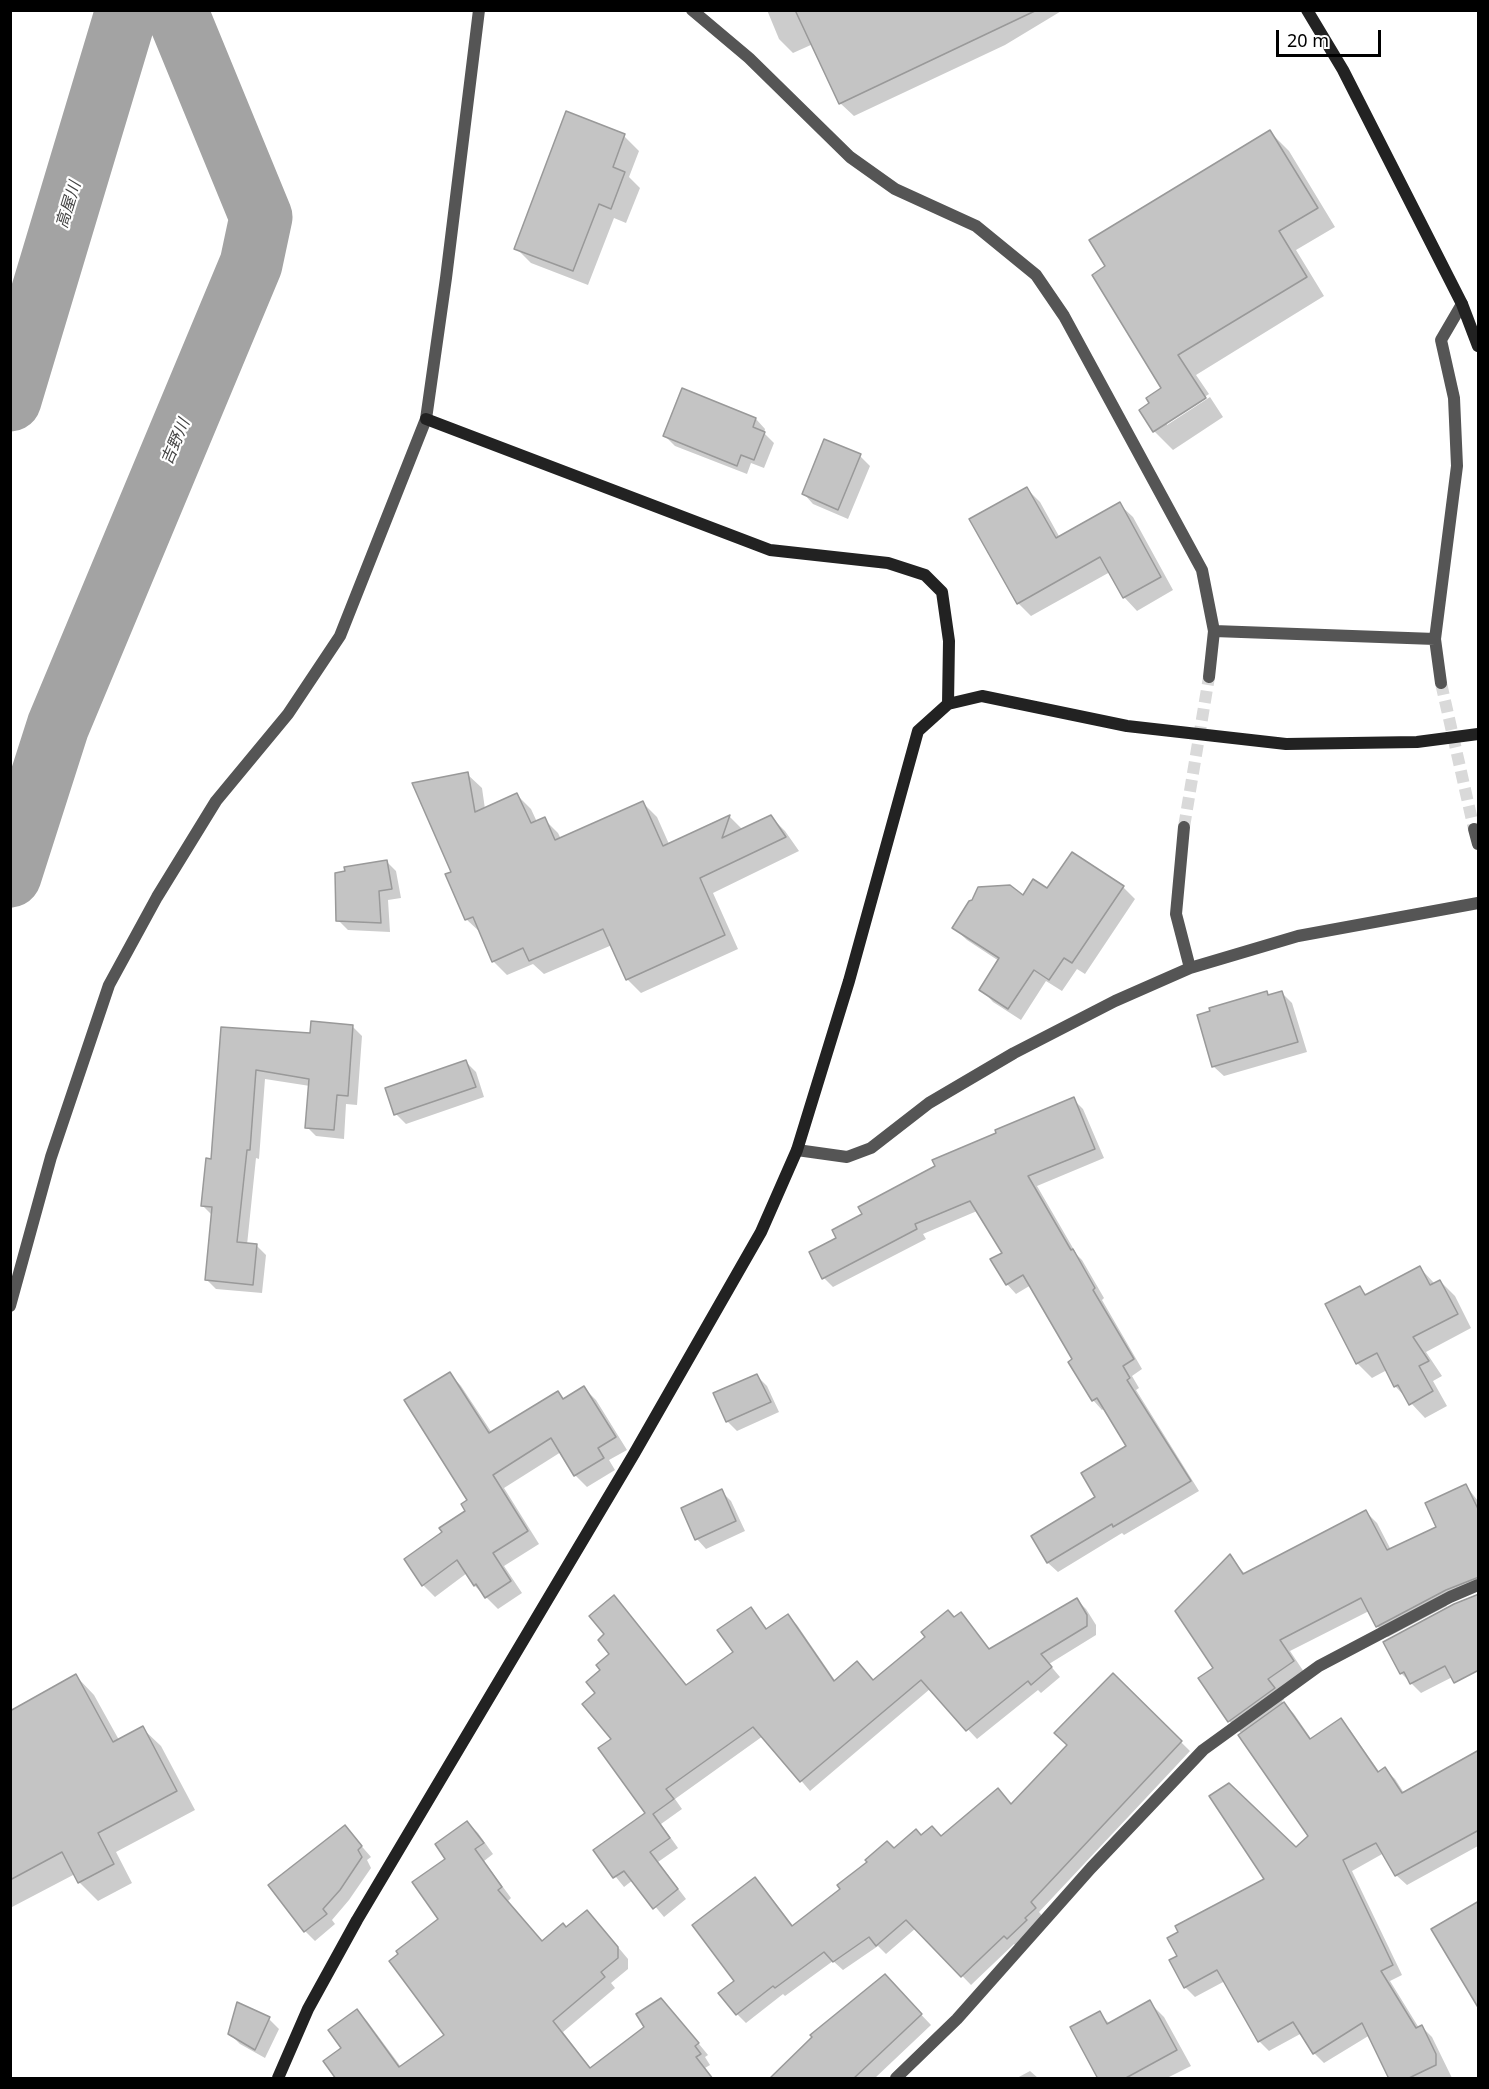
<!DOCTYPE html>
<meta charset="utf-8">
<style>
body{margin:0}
#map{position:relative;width:1489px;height:2089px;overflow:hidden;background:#fff;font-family:"Noto Sans",sans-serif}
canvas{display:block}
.frame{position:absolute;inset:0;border:12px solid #000;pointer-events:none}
.scale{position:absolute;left:1276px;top:30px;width:105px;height:27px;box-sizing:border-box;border:3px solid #000;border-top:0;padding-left:8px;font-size:18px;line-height:21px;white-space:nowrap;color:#000;-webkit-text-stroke:4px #fff;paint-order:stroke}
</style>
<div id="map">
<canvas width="1489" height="2089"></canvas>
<div class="frame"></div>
<div class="scale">20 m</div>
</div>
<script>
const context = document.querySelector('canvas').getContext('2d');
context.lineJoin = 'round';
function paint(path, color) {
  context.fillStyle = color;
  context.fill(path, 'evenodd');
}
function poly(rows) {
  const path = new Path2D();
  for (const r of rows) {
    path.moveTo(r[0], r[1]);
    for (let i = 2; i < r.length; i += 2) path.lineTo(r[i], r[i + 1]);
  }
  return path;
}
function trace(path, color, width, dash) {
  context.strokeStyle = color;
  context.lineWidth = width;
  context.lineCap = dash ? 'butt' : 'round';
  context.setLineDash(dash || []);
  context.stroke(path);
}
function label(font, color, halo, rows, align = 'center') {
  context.font = font + ' "Noto Sans","Noto Sans JP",sans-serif';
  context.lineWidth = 4.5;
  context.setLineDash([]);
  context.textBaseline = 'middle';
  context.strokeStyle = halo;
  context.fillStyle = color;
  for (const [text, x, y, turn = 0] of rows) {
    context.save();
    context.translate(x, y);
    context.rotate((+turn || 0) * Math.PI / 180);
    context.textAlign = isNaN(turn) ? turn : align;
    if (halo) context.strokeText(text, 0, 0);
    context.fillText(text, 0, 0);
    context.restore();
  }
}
paint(poly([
 [767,10,1063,10,1005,45,854,116,840,103,813,44,793,53,779,39],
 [1270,132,1289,151,1335,227,1296,250,1324,296,1196,375,1209,394,1167,421,1167,425,1210,397,1223,417,1173,450,1154,431,1151,404,1163,389,1107,267],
 [624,136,639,151,629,177,640,188,626,223,614,218,588,285,531,263,516,248],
 [756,419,765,429,764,433,774,443,764,468,751,463,747,474,675,446,665,436],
 [860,456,870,466,848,519,813,504,804,494],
 [1027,489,1040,502,1060,538,1119,504,1133,517,1173,590,1137,611,1124,597,1110,572,1031,616,1018,603],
 [467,774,482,788,485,809,517,795,531,809,537,822,544,819,558,833,561,839,643,803,657,817,669,844,730,817,743,830,770,816,785,831,799,851,713,893,738,949,641,993,627,979,612,945,544,974,533,964,507,975,493,961,481,933,466,919,453,872],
 [386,861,396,871,401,898,388,900,390,932,348,930,338,920],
 [1123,887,1135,899,1085,974,1077,969,1062,991,1046,981,1021,1020,993,1002,981,989,999,961,967,940,954,928,1023,897,1048,890],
 [1267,993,1270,996,1282,993,1292,1003,1307,1052,1224,1076,1214,1067],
 [352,1026,362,1036,357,1105,346,1104,344,1139,316,1136,307,1127,310,1086,265,1079,259,1159,256,1158,247,1245,256,1245,266,1255,262,1293,216,1289,207,1280,212,1215,202,1205,213,1160,222,1028,312,1035],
 [466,1062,476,1072,484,1097,406,1124,396,1114],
 [1073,1099,1083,1109,1104,1158,1037,1186,1077,1255,1082,1260,1104,1298,1102,1300,1142,1369,1132,1376,1139,1388,1136,1390,1199,1491,1124,1535,1122,1533,1058,1572,1048,1563,1033,1537,1097,1497,1128,1446,1105,1408,1102,1410,1093,1400,1074,1360,1031,1285,1016,1294,1007,1284,1004,1253,977,1211,923,1234,926,1239,833,1287,824,1278],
 [1420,1268,1435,1284,1440,1281,1455,1296,1471,1328,1426,1352,1442,1376,1433,1381,1447,1406,1425,1418,1395,1386,1387,1370,1372,1378,1357,1363,1360,1288,1367,1295],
 [449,1373,461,1386,492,1433,558,1393,564,1400,584,1388,596,1400,627,1450,609,1460,615,1470,587,1487,575,1475,561,1452,504,1488,539,1544,504,1566,522,1593,498,1609,475,1586,467,1573,435,1597,423,1585,444,1532,467,1512,470,1501],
 [757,1376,767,1386,779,1412,737,1431,727,1421],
 [1466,1486,1478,1501,1478,1585,1445,1601,1447,1606,1388,1637,1377,1626,1369,1611,1290,1651,1304,1672,1278,1690,1284,1700,1282,1701,1294,1714,1312,1740,1340,1720,1350,1730,1380,1773,1385,1769,1395,1779,1404,1793,1478,1752,1478,1846,1407,1885,1396,1875,1384,1853,1352,1871,1402,1975,1390,1981,1419,2028,1422,2027,1432,2037,1452,2078,1390,2078,1370,2035,1324,2063,1314,2053,1302,2033,1269,2051,1259,2041,1225,1981,1195,1997,1185,1987,1179,1956,1266,1880,1310,1837,1242,1734,1229,1721,1215,1668,1230,1557,1245,1574,1366,1512,1377,1523,1391,1550,1438,1527],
 [721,1491,731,1501,745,1531,706,1549,697,1539],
 [614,1597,687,1686,735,1653,751,1609,768,1630,788,1616,797,1625,836,1682,874,1681,961,1614,990,1650,1077,1600,1086,1609,1096,1625,1096,1635,1049,1664,1060,1677,1041,1693,1038,1690,977,1739,930,1689,810,1791,763,1736,675,1799,682,1809,661,1824,678,1848,658,1862,686,1899,664,1917,633,1880,624,1887,595,1851,647,1813,613,1739,597,1693,602,1671,611,1655,606,1635],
 [1385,1642,1476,1665,1421,1693,1401,1673],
 [1113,1675,1190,1751,1039,1912,1044,1918,1017,1947,1014,1944,971,1985,916,1928,886,1954,878,1946,843,1970,833,1961,785,1996,783,1994,746,2023,737,2014,736,1981,755,1879,764,1888,794,1927,894,1850,922,1837,941,1837,1012,1805,1069,1745],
 [76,1676,94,1695,119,1740,142,1728,161,1746,195,1810,116,1852,132,1883,98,1901,79,1882,75,1874,12,1907,10,1914,10,1798],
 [467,1822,478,1833,493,1854,484,1861,511,1898,508,1901,543,1942,566,1929,597,1922,628,1959,628,1969,611,1983,615,1988,563,2032,591,2069,672,2011,708,2055,705,2057,710,2065,705,2068,713,2078,338,2078,343,2048,357,2011,367,2021,401,2067,446,2035,440,1920,447,1859],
 [345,1827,371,1857,367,1860,371,1868,349,1900,332,1920,335,1924,315,1941,305,1931],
 [895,1987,931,2025,875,2078,771,2078],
 [1149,2002,1164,2017,1191,2066,1167,2078,1099,2078,1099,2013,1110,2024],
 [269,2019,279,2029,265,2058,240,2044,230,2034],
 [1030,2071,1038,2078,1017,2078]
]), '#0003');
trace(poly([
 [10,400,127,10],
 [10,876,58,726,251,264,261,217,176,10]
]), '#a3a3a3', 63);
const building = poly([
 [795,10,1037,10,839,104,795,10],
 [566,111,625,134,613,167,625,172,611,209,599,204,573,271,514,249,566,111],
 [1270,130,1318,208,1279,231,1307,277,1178,355,1206,398,1153,432,1139,410,1149,403,1146,398,1161,388,1092,275,1105,266,1089,240,1270,130],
 [682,388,756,418,753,427,765,432,754,460,741,455,737,466,663,436,682,388],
 [824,439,861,454,838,510,802,494,824,439],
 [1027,487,1056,538,1120,502,1161,577,1123,598,1100,557,1017,604,969,519,1027,487],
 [468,772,475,812,517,793,531,823,545,817,555,840,643,801,663,846,730,815,722,838,771,815,786,837,700,878,725,935,626,980,603,929,529,961,523,948,492,962,473,917,465,920,445,874,451,872,412,783,468,772],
 [1072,852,1124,886,1072,963,1064,958,1049,980,1034,970,1008,1009,979,990,999,958,952,928,969,901,972,900,978,887,1010,885,1023,895,1033,879,1047,888,1072,852],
 [387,860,392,889,379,891,381,923,336,921,335,873,345,871,344,867,387,860],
 [1267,991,1268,995,1282,991,1298,1042,1212,1067,1197,1015,1210,1011,1209,1008,1267,991],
 [311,1021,353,1025,348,1096,337,1095,334,1130,305,1128,309,1079,256,1070,250,1150,247,1150,237,1242,257,1244,253,1285,205,1280,212,1207,201,1206,206,1158,211,1159,221,1027,310,1033,311,1021],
 [466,1060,476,1087,394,1115,385,1088,466,1060],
 [1074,1097,1095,1149,1028,1176,1071,1250,1073,1249,1095,1288,1093,1290,1134,1359,1123,1366,1130,1378,1127,1380,1191,1481,1113,1527,1112,1524,1047,1563,1031,1536,1095,1497,1081,1473,1126,1446,1097,1398,1092,1401,1068,1362,1072,1359,1023,1275,1006,1285,990,1259,1002,1253,970,1201,915,1224,917,1229,822,1279,809,1252,836,1238,832,1230,862,1214,858,1207,935,1166,932,1160,996,1133,995,1130,1074,1097],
 [1420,1266,1430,1285,1440,1280,1458,1314,1413,1337,1429,1361,1419,1366,1433,1391,1409,1405,1398,1385,1394,1387,1377,1353,1356,1364,1325,1304,1360,1286,1365,1295,1420,1266],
 [450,1372,489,1433,558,1391,563,1399,584,1386,616,1437,598,1448,604,1458,574,1476,551,1438,493,1475,528,1531,493,1553,511,1581,485,1598,476,1584,474,1586,457,1560,422,1586,404,1559,442,1532,439,1528,465,1511,461,1504,467,1500,404,1400,450,1372],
 [757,1374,771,1402,726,1422,713,1393,757,1374],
 [1466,1484,1479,1511,1479,1577,1446,1590,1376,1627,1361,1598,1280,1640,1294,1661,1268,1679,1275,1688,1228,1722,1198,1678,1213,1668,1175,1611,1230,1554,1243,1574,1366,1510,1387,1550,1436,1527,1425,1503,1466,1484],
 [722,1489,736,1521,695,1540,681,1508,722,1489],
 [1479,1594,1479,1670,1454,1683,1445,1666,1410,1684,1404,1672,1400,1674,1383,1642,1454,1604,1479,1594],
 [614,1595,686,1685,733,1652,717,1630,751,1607,766,1629,788,1614,834,1681,857,1661,873,1680,925,1637,921,1632,948,1610,954,1617,961,1612,989,1649,1077,1598,1087,1615,1087,1626,1041,1654,1052,1667,1031,1685,1028,1681,966,1731,921,1680,800,1782,753,1727,666,1789,674,1799,653,1814,670,1838,650,1852,678,1889,653,1909,624,1871,613,1878,593,1850,645,1813,598,1748,611,1739,582,1704,595,1693,586,1682,600,1670,596,1665,609,1654,598,1640,604,1634,589,1616,614,1595],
 [1113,1673,1182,1741,1031,1902,1036,1908,1025,1918,1027,1920,1007,1939,1004,1936,961,1977,906,1920,876,1946,869,1937,833,1962,824,1952,775,1988,773,1986,736,2015,718,1993,734,1981,692,1925,755,1877,792,1926,840,1889,837,1885,867,1862,865,1860,887,1841,894,1848,916,1829,921,1835,932,1826,941,1836,998,1788,1011,1804,1067,1745,1054,1733,1113,1673],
 [76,1674,113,1742,143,1726,177,1791,98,1833,114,1864,78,1883,62,1852,10,1880,10,1711,76,1674],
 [1284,1702,1310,1739,1341,1718,1378,1772,1385,1767,1402,1793,1479,1750,1479,1830,1395,1876,1376,1843,1343,1860,1393,1965,1381,1971,1416,2028,1422,2025,1436,2054,1436,2065,1407,2079,1389,2079,1362,2023,1313,2054,1293,2022,1258,2042,1217,1970,1184,1988,1169,1960,1177,1956,1167,1938,1178,1932,1175,1926,1264,1879,1209,1796,1229,1783,1296,1847,1308,1836,1238,1735,1284,1702],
 [467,1821,484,1843,475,1849,502,1887,498,1890,542,1941,563,1923,566,1927,587,1910,618,1947,618,1958,601,1972,605,1977,553,2021,590,2068,644,2027,636,2014,661,1998,699,2043,695,2046,701,2054,696,2057,713,2079,336,2079,323,2061,341,2048,328,2030,357,2009,399,2067,444,2035,389,1961,398,1954,396,1951,438,1919,412,1882,445,1859,435,1844,467,1821],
 [345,1825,362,1846,358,1850,362,1857,340,1890,323,1909,327,1914,304,1932,268,1885,345,1825],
 [1479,1901,1479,2009,1431,1929,1479,1901],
 [885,1974,922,2014,853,2079,769,2079,812,2037,810,2035,885,1974],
 [1150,2000,1177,2050,1124,2079,1098,2079,1070,2027,1100,2011,1107,2024,1150,2000],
 [237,2002,270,2017,255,2050,228,2034,237,2002]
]);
paint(building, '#c4c4c4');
trace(building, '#999', 1.5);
trace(poly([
 [1441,683,1474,829],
 [1184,827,1209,677]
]), '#d9d9d9', 12, [12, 6]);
trace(poly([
 [692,10,749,58,850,157,895,189,976,226,1036,275,1064,316,1202,570,1214,631,1209,677],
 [1214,631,1435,639],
 [1441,683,1435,639,1457,466,1454,398,1441,340,1462,304],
 [1184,827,1176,914,1190,968],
 [1474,829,1478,844],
 [797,1150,847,1157,871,1148,929,1103,1014,1053,1115,1001,1190,968,1298,936,1478,903],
 [10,1306,51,1157,109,985,157,897,216,801,288,714,340,636,426,419,446,278,479,10],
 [896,2078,957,2019,1091,1868,1203,1750,1319,1666,1450,1597,1478,1585]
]), '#555', 12);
trace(poly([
 [1307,10,1343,70,1462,304,1478,346],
 [426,419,770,550,888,563,925,575,942,592,949,641,948,704],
 [278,2078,308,2009,357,1920,634,1454,761,1232,797,1150,849,981,918,731,948,704,982,696,1127,726,1286,744,1417,742,1478,734]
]), '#222', 12);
label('italic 16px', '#444', '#fff', [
 ["高屋川",69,205,-73],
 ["吉野川",176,442,-67]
]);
</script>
